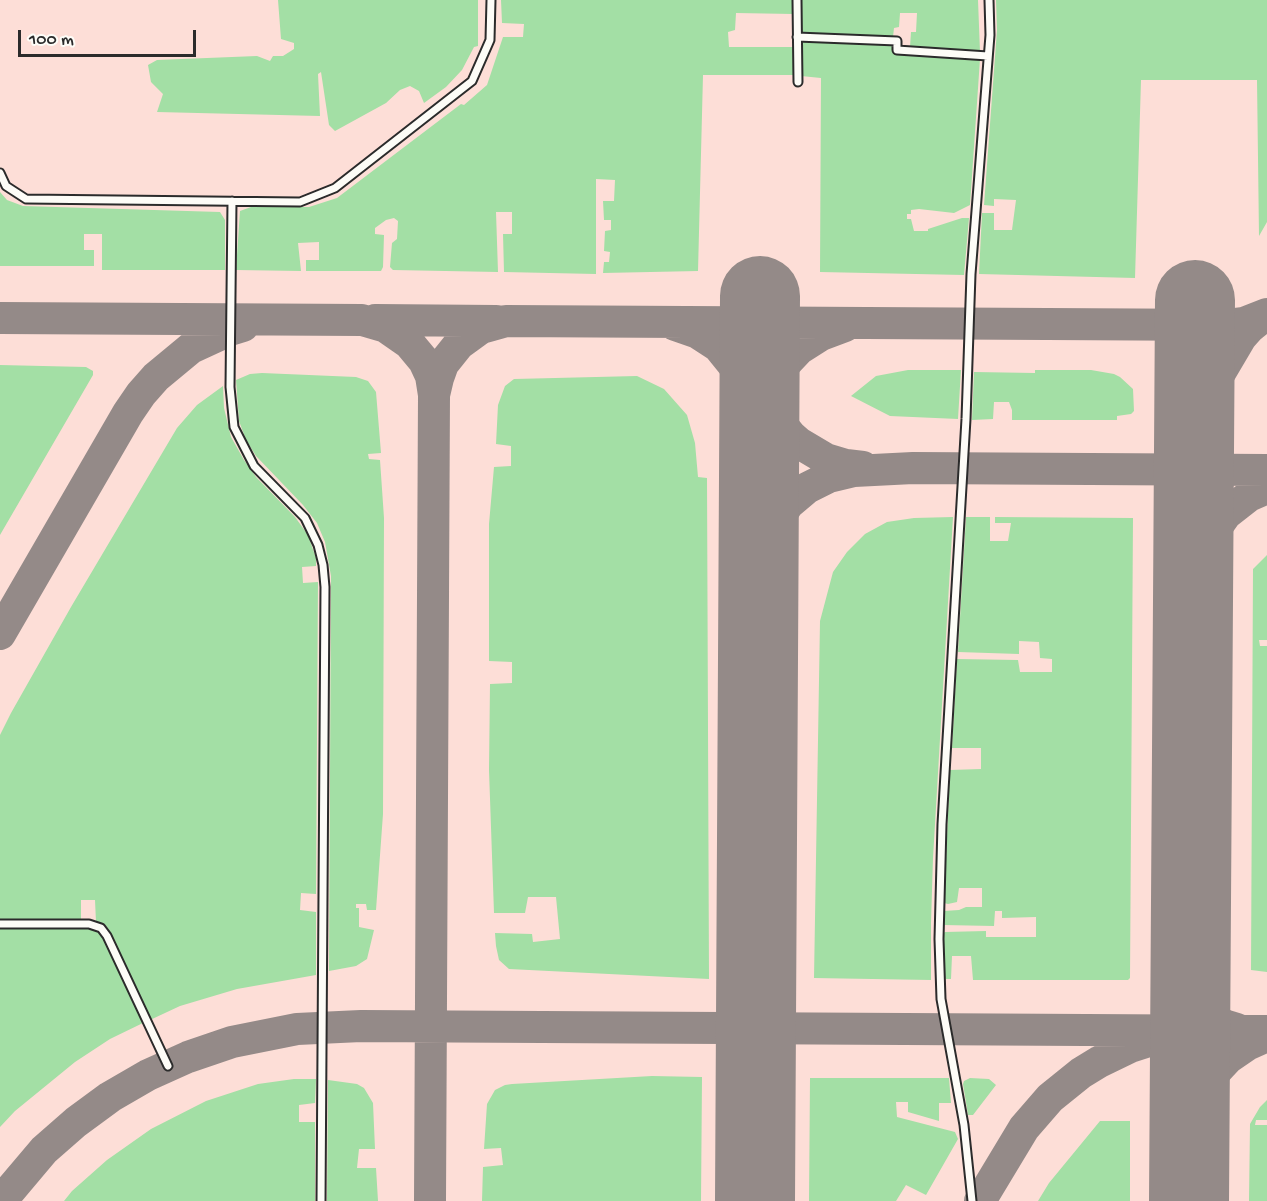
<!DOCTYPE html>
<style>
body{margin:0}
#map{position:relative;width:1267px;height:1201px;overflow:hidden;background:#fdeae4;font-family:"Gochi Hand",sans-serif}
canvas{display:block}
.scale{position:absolute;left:18px;top:30px;width:178px;height:27px;box-sizing:border-box;border:3px solid #2b2b2b;border-top:0;padding-left:8px;font-size:18px;line-height:21px;white-space:nowrap;color:#2b2b2b;-webkit-text-stroke:4px #fdfcf7;paint-order:stroke}
</style>
<div id="map">
<canvas width="1267" height="1201"></canvas>
<div class="scale">100 m</div>
</div>
<script>
const context = document.querySelector('canvas').getContext('2d');
context.lineJoin = 'round';
function paint(path, color) {
  context.fillStyle = color;
  context.fill(path, 'evenodd');
}
function poly(rows) {
  const path = new Path2D();
  for (const r of rows) {
    path.moveTo(r[0], r[1]);
    for (let i = 2; i < r.length; i += 2) path.lineTo(r[i], r[i + 1]);
  }
  return path;
}
function trace(path, color, width, dash) {
  context.strokeStyle = color;
  context.lineWidth = width;
  context.lineCap = dash ? 'butt' : 'round';
  context.setLineDash(dash || []);
  context.stroke(path);
}
paint(poly([
 [0,0,1267,0,1267,1201,0,1201]
]), '#fdded7');
paint(poly([
 [278,0,478,0,478,46,474,47,462,70,446,87,424,103,419,91,410,86,400,90,386,103,335,131,329,125,321,72,318,74,320,116,157,112,163,94,151,82,148,65,157,60,257,56,270,61,273,56,283,56,294,49,294,43,281,39],
 [501,0,793,0,793,14,736,13,735,30,728,32,729,47,795,47,794,75,703,75,698,271,603,273,604,262,609,262,610,252,604,251,605,231,611,230,611,220,604,220,603,201,614,201,615,180,596,179,596,274,504,272,503,234,512,234,512,212,496,212,498,272,393,270,390,267,392,243,397,239,398,221,394,218,386,220,375,228,375,234,384,235,383,267,381,271,306,271,306,260,319,260,319,242,298,243,301,271,236,270,240,211,251,207,309,207,337,198,461,104,464,105,487,85,503,37,523,37,524,24,502,23],
 [800,0,978,0,980,52,910,47,911,32,916,32,917,13,900,13,899,27,894,28,893,37,800,34],
 [996,0,1267,0,1267,222,1259,236,1257,80,1141,80,1135,278,979,274,982,213,994,213,994,230,1012,230,1016,200,994,199,994,206,984,205,997,30],
 [803,40,889,43,893,47,894,53,980,59,970,205,954,213,919,209,911,210,911,214,907,214,907,219,911,219,914,231,928,231,928,229,962,218,969,218,964,275,820,272,821,78,801,76,800,43],
 [0,192,7,200,23,206,220,212,225,220,225,270,102,270,102,234,84,234,84,250,94,250,94,266,0,266],
 [0,365,86,367,93,371,93,375,0,535],
 [908,370,961,370,958,419,890,416,851,396,876,376],
 [1035,370,1091,370,1114,374,1120,377,1133,389,1134,411,1131,414,1117,416,1117,420,1012,420,1012,410,1009,402,994,402,993,419,972,420,974,372,1035,373],
 [262,373,356,377,368,381,376,392,381,453,368,454,369,459,380,460,384,518,383,814,376,910,367,910,366,904,356,904,356,908,359,908,359,927,374,930,367,959,356,966,329,971,331,576,325,542,317,523,303,505,256,456,246,440,239,421,236,380,250,374],
 [637,376,664,389,687,415,695,443,698,477,707,478,709,979,509,969,499,960,496,946,495,933,532,934,533,942,560,939,556,897,528,897,525,913,494,913,489,770,490,684,512,683,512,662,489,661,489,524,494,467,511,466,511,446,496,444,498,405,505,386,514,379],
 [223,386,224,408,231,437,244,460,256,477,295,517,308,535,316,558,316,566,302,567,303,583,318,582,316,894,301,893,300,910,316,912,316,975,237,989,180,1006,150,1020,110,932,106,926,96,922,95,900,81,900,81,920,0,921,0,735,11,713,71,607,177,428,197,405],
 [953,517,933,858,931,923,931,980,814,978,820,621,833,572,847,552,865,534,887,522,914,518],
 [966,517,990,517,990,541,1008,541,1011,523,995,523,995,517,1133,518,1130,978,1128,980,973,980,971,956,952,956,951,979,946,979,944,976,943,934,945,932,986,931,986,937,1036,937,1036,917,1002,918,1002,911,995,911,994,926,943,925,944,911,959,910,966,907,982,907,982,888,959,888,957,902,948,904,944,903,950,770,981,769,981,748,952,748,957,659,1018,660,1020,672,1052,672,1052,659,1040,658,1039,642,1019,641,1019,654,958,652],
 [1267,555,1267,640,1259,640,1260,646,1267,646,1267,972,1251,970,1253,569],
 [0,927,86,927,99,932,102,936,145,1022,110,1039,75,1062,15,1111,0,1127],
 [652,1076,702,1077,701,1201,482,1201,483,1167,503,1165,501,1148,484,1149,487,1104,495,1090,505,1085,512,1084],
 [810,1078,949,1078,951,1103,939,1103,939,1121,908,1112,908,1102,896,1102,897,1117,955,1132,958,1139,926,1195,906,1185,896,1201,809,1201],
 [970,1078,989,1079,996,1085,973,1115,968,1115,963,1084,964,1081],
 [294,1079,316,1079,315,1103,299,1105,299,1122,315,1122,315,1201,64,1201,72,1191,107,1160,151,1129,206,1101,258,1084],
 [328,1080,357,1084,364,1088,373,1103,375,1149,359,1149,357,1168,376,1168,378,1201,327,1201],
 [1267,1100,1267,1120,1256,1120,1255,1125,1267,1125,1267,1201,1249,1201,1250,1124,1260,1107],
 [1100,1121,1130,1121,1130,1201,1038,1201,1049,1183]
]), '#a3dfa5');
trace(poly([
 [0,318,362,320,386,327,409,343,424,361,431,376,434,395],
 [375,320,496,321],
 [675,325,698,333,718,346,791,436,799,443,826,459,846,465,863,467],
 [759,535,763,421,768,396,783,366,799,349,821,335,845,326],
 [1196,579,1197,462,1207,408,1218,376,1241,337,1249,328,1264,316],
 [0,634,128,413,141,394,156,377,191,348,230,330,243,326],
 [758,678,761,575,766,544,774,525,788,504,807,488,829,477,854,471,913,468,1267,470],
 [1192,694,1196,579,1199,559,1206,542,1226,514,1249,496,1267,488],
 [1191,868,1193,969,1196,992,1201,1005,1209,1015,1224,1025,1237,1029],
 [1,1201,44,1150,76,1122,110,1097,148,1075,188,1057,232,1042,297,1029,361,1026,1267,1031],
 [430,1201,434,395,438,378,443,364,459,344,481,328,506,321,1227,325,1244,323,1267,314],
 [980,1201,1024,1128,1050,1098,1081,1073,1099,1062,1130,1047,1161,1037],
 [1191,1201,1194,1121,1203,1091,1214,1073,1228,1058,1247,1045,1267,1036]
]), '#948a88', 32);
trace(poly([
 [755,1201,760,296],
 [1189,1201,1195,300]
]), '#948a88', 80);
const lane = poly([
 [797,0,798,82],
 [797,37,897,41,897,50,988,56],
 [0,173,6,186,26,199,300,202,335,188,472,81,490,40,491,0],
 [232,201,230,387,234,427,254,466,305,518,318,545,323,565,325,587,321,1201],
 [0,924,89,924,101,928,107,936,168,1066],
 [972,1201,964,1125,941,999,939,939,942,824,966,419,971,274,990,35,989,0]
]);
trace(lane, '#2b2b2b', 11);
trace(lane, '#fdfcf7', 7);
</script>
